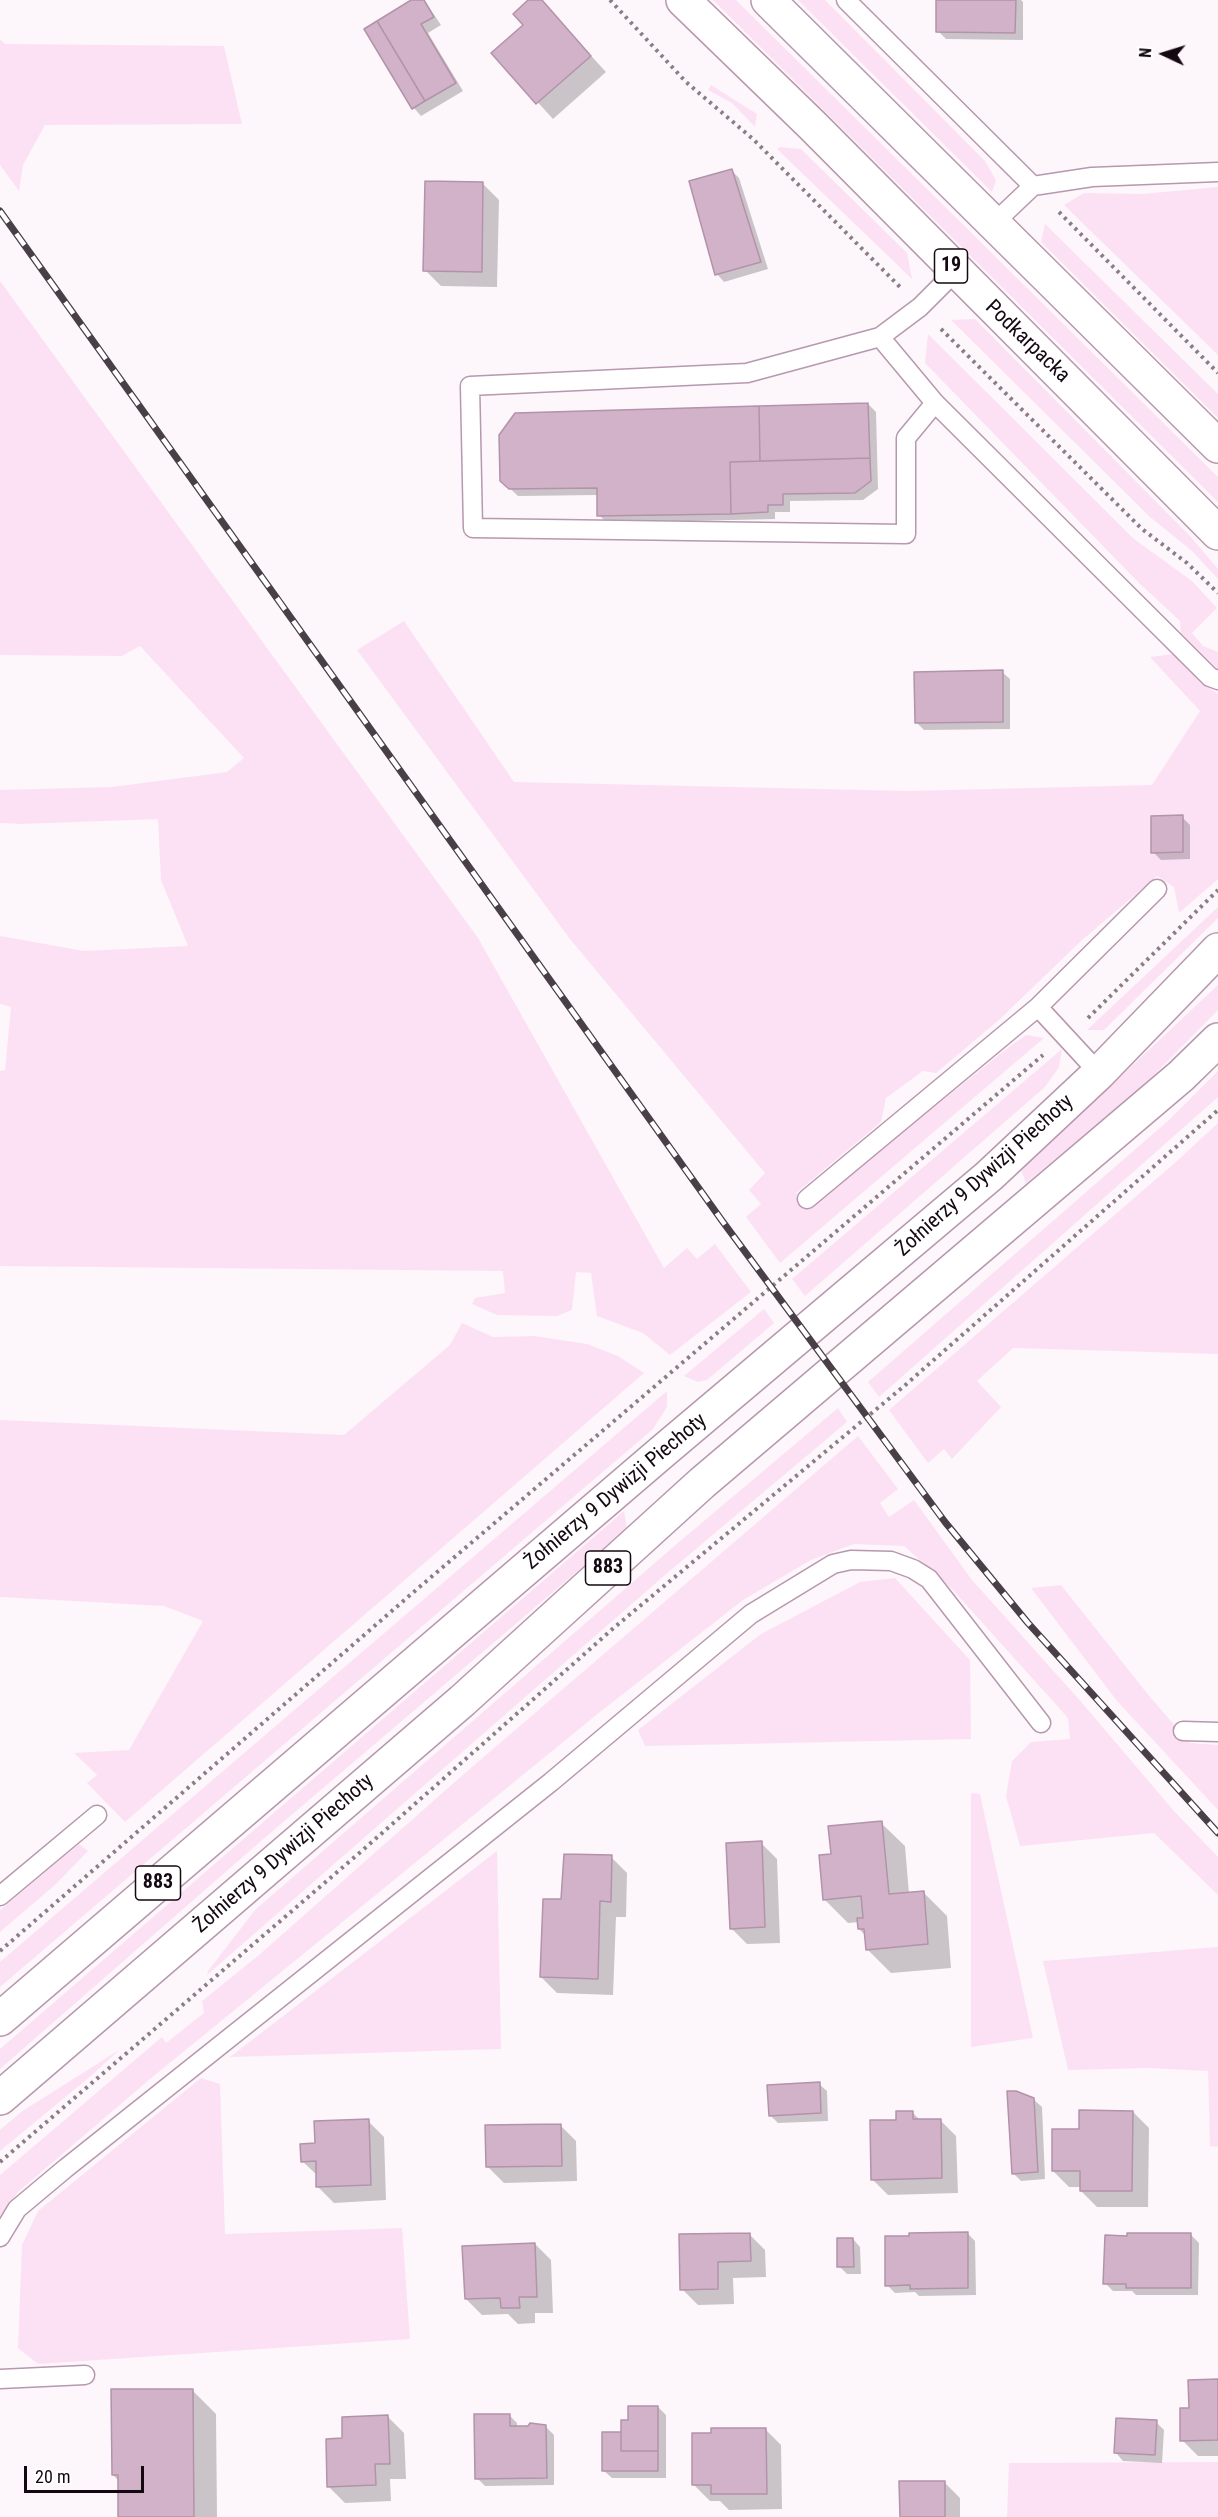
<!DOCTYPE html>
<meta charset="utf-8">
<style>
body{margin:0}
#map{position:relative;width:1218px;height:2517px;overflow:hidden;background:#fdf6fb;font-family:"Roboto Condensed",sans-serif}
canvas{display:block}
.north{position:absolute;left:1134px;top:24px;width:60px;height:60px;-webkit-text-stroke:4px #fff;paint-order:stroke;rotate:274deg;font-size:16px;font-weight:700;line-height:24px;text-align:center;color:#140911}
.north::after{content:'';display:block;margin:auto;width:21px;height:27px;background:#140911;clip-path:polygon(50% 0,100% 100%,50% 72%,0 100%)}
.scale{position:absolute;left:24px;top:2466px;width:120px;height:27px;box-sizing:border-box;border:3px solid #140911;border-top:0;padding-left:8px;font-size:18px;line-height:21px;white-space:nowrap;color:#140911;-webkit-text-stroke:4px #fff;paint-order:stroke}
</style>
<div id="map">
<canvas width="1218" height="2517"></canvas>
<div class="north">N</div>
<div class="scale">20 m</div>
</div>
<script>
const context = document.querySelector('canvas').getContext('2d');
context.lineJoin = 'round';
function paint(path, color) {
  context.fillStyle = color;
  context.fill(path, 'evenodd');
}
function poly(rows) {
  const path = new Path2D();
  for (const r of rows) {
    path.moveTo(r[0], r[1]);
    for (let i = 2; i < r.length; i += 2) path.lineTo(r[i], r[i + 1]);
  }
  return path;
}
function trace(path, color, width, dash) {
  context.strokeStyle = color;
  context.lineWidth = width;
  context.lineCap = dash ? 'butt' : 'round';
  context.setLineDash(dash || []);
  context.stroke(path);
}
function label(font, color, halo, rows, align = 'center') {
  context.font = font + ' "Roboto Condensed",sans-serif';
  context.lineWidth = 6;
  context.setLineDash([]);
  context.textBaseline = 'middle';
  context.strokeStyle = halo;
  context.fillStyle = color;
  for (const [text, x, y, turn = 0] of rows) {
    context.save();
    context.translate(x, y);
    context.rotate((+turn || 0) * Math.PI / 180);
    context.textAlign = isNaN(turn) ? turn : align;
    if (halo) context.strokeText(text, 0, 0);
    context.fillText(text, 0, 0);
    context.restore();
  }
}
paint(poly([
 [713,0,736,0,1218,477,1218,502],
 [798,0,825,0,985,161,996,180,992,192],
 [0,39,5,44,224,46,242,124,45,125,23,165,19,191,0,165],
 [711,85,757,114,755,127,732,103,708,90],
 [780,147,801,149,907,253,912,279,777,149],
 [1218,187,1218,355,1064,205,1084,193,1143,194],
 [1045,224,1218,394,1218,418,1041,242],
 [0,281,478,938,664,1268,687,1248,697,1259,715,1244,751,1292,670,1355,643,1333,597,1316,591,1273,576,1272,572,1310,557,1316,497,1315,472,1304,475,1298,505,1293,503,1271,0,1266,0,1071,5,1070,11,1007,0,1004,0,936,84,951,188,946,161,880,158,819,21,824,0,823,0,790,112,787,227,772,244,758,140,646,122,656,0,655],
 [975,319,1190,536,1218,569,1218,579,1192,551,1150,517,951,320],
 [928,334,1134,539,1192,581,1217,608,1192,633,1203,646,1218,652,1218,669,1181,633,1180,621,1139,583,925,363],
 [404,621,514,782,908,791,1152,785,1200,711,1150,657,1173,654,1201,683,1218,694,1218,879,1179,913,1174,887,1157,876,1081,941,1000,1019,936,1073,923,1071,886,1098,881,1122,796,1193,809,1207,1009,1047,1026,1035,1044,1038,780,1263,746,1217,761,1204,749,1190,765,1173,570,939,357,650],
 [1218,907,1218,918,1104,1030,1087,1030],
 [1218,985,1218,1010,1145,1084,1026,1183,1021,1170],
 [1062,1049,1059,1067,1045,1087,805,1296,792,1279],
 [1218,1071,1218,1097,879,1397,868,1382,1170,1119],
 [1218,1123,1218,1354,1013,1348,977,1381,1001,1407,952,1459,944,1449,928,1463,889,1410,1177,1161],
 [764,1309,774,1323,707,1380,698,1382,684,1376],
 [462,1323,493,1337,534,1336,587,1344,618,1356,644,1373,125,1822,87,1783,97,1775,74,1753,129,1750,203,1621,164,1606,0,1597,0,1420,344,1435,450,1345],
 [667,1391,667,1407,653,1429,0,1987,0,1962],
 [838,1408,847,1422,665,1575,207,1975,208,1971,255,1910,679,1542],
 [858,1436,898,1489,880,1503,889,1517,914,1500,972,1580,1076,1696,1174,1811,1218,1857,1218,1895,1154,1833,1020,1846,1006,1796,1012,1761,1031,1742,1070,1739,1068,1718,952,1589,904,1546,854,1544,811,1560,743,1600,600,1712,150,2079,18,2192,0,2216,0,2175,162,2037,166,2043,204,2013,202,2001,259,1955,465,1773],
 [624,1511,627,1529,261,1841,0,2069,0,2049],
 [895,1578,970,1660,971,1739,645,1746,638,1730,761,1634,860,1582],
 [1061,1585,1150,1697,1190,1743,1218,1745,1218,1810,1117,1701,1031,1588],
 [971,1793,980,1794,1033,2038,971,2047],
 [79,1844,88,1851,56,1884,0,1932,0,1910],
 [497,1851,501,2049,230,2057],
 [1218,1947,1218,2147,1210,2146,1208,2071,1149,2068,1068,2070,1043,1961],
 [119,2050,92,2075,0,2151,0,2130,21,2112],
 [201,2078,220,2084,225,2234,402,2228,410,2339,38,2364,18,2348,22,2245,38,2211],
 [1218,2462,1218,2517,1007,2517,1009,2463]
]), '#fce1f4');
paint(poly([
 [414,0,424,0,441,25,428,33,463,91,421,116,414,108,366,29],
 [531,0,540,0,606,72,553,119,493,53,525,25],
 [938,0,1021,0,1023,2,1023,40,946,39,938,31],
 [732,171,739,178,768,269,724,282,717,274],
 [483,184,499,200,497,287,441,286,425,270],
 [868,404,876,412,878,489,863,500,790,501,790,512,775,512,775,519,607,523,599,515,598,495,518,496,502,481],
 [1002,672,1010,679,1010,729,924,730,916,722],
 [1182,817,1190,825,1190,859,1161,860,1153,852],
 [881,1823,905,1846,909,1894,923,1892,947,1916,951,1968,891,1973,868,1950,866,1936,859,1929,859,1922,848,1923,824,1899],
 [761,1843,777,1859,780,1943,747,1944,731,1928],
 [611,1857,627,1873,626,1917,616,1917,613,1995,557,1993,541,1977,563,1901],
 [819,2084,827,2091,828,2121,778,2123,771,2116],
 [1033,2099,1042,2107,1045,2179,1021,2181,1013,2173],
 [912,2112,921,2121,940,2120,956,2136,958,2193,888,2195,872,2179,898,2121],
 [1133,2112,1149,2128,1148,2207,1097,2207,1081,2191,1081,2187,1069,2187,1053,2171,1080,2131],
 [368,2121,384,2137,386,2200,334,2203,318,2187,318,2176,302,2161,316,2145],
 [560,2125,576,2141,577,2181,504,2183,488,2167],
 [967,2233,975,2241,976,2295,919,2296,915,2292,895,2293,887,2285],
 [749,2234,765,2250,766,2277,733,2278,734,2304,698,2305,682,2289],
 [1191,2235,1199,2243,1198,2295,1136,2295,1132,2291,1113,2291,1105,2283],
 [853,2239,860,2247,861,2274,847,2274,839,2266],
 [535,2244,551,2260,553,2313,535,2313,535,2323,518,2324,508,2314,482,2315,466,2299],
 [1218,2381,1218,2456,1198,2456,1182,2440,1190,2409],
 [192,2390,216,2414,217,2517,119,2517,119,2481,113,2475],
 [658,2407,666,2415,666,2478,612,2478,604,2471,630,2422],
 [509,2415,517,2423,517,2427,540,2425,546,2427,554,2435,554,2485,485,2486,477,2478],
 [388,2417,404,2433,406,2479,390,2479,391,2501,345,2503,329,2487,344,2440],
 [1156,2422,1164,2430,1162,2463,1123,2461,1116,2453],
 [765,2429,781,2445,782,2509,729,2510,720,2501,710,2501,694,2485],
 [944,2482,960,2498,960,2517,901,2517]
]), '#0003');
const building = poly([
 [411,0,424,0,434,17,421,24,456,83,425,101,377,21,411,0],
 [528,0,542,0,591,56,536,104,491,53,523,25,513,14,528,0],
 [936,0,1016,0,1015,33,936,32,936,0],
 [377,21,425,101,412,109,364,29,377,21],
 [732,169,761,262,715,275,689,181,732,169],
 [425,181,483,182,482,272,423,271,425,181],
 [868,403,870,458,760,461,759,406,868,403],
 [759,406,760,461,730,462,731,514,597,516,597,488,509,489,500,481,499,435,515,413,759,406],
 [870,458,871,481,855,493,783,494,783,505,768,505,768,512,731,514,730,462,870,458],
 [1003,670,1003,722,915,723,914,672,1003,670],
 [1183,815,1183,852,1151,853,1151,816,1183,815],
 [882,1821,889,1894,924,1891,928,1944,866,1950,864,1929,858,1929,857,1918,863,1918,861,1896,823,1900,819,1855,831,1854,828,1826,882,1821],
 [762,1841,765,1927,730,1929,726,1843,762,1841],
 [564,1854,612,1855,611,1902,600,1901,598,1979,540,1977,543,1899,561,1899,564,1854],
 [820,2082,821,2113,769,2116,767,2085,820,2082],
 [1007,2091,1016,2091,1034,2098,1038,2172,1012,2174,1007,2091],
 [1079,2110,1133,2111,1132,2191,1080,2191,1080,2171,1052,2171,1052,2129,1079,2129,1079,2110],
 [896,2111,913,2111,913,2119,941,2119,942,2178,871,2180,870,2120,896,2120,896,2111],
 [369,2119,371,2185,316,2187,316,2161,301,2162,300,2144,315,2143,314,2121,369,2119],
 [561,2124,562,2166,486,2167,485,2125,561,2124],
 [968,2232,968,2288,910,2289,910,2285,885,2286,885,2236,909,2236,909,2233,968,2232],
 [750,2233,751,2261,718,2262,718,2289,680,2290,679,2234,750,2233],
 [1127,2233,1191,2233,1191,2288,1126,2288,1126,2284,1103,2284,1105,2235,1127,2236,1127,2233],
 [837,2238,853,2238,854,2267,837,2267,837,2238],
 [535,2243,537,2297,519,2297,520,2308,501,2308,500,2298,465,2299,462,2246,535,2243],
 [1218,2379,1218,2440,1180,2441,1180,2408,1189,2408,1188,2380,1218,2379],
 [111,2389,193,2389,194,2517,118,2517,118,2475,112,2475,111,2389],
 [628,2406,658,2406,658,2451,621,2451,621,2420,628,2420,628,2406],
 [474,2414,510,2414,510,2426,528,2426,530,2423,546,2425,547,2478,475,2479,474,2414],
 [388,2415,390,2464,375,2464,376,2485,327,2487,326,2439,342,2438,342,2417,388,2415],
 [1116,2418,1157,2420,1155,2455,1114,2453,1116,2418],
 [711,2428,766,2428,767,2494,711,2494,711,2485,692,2485,692,2433,711,2433,711,2428],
 [602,2432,621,2432,621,2451,658,2451,658,2471,602,2471,602,2432],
 [899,2481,945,2481,945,2517,900,2517,899,2481]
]);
paint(building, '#d2b2c9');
trace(building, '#b293a9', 1.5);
const lane = poly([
 [846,0,1033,186,993,224],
 [1033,186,1092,177,1218,172],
 [880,337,935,403,1210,677,1218,680],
 [935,403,906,438,906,534,473,528,470,386,747,373,880,337,920,307,956,271],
 [1038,1007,1099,1073],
 [807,1199,1038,1007,1157,889],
 [1183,1731,1218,1732],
 [0,1896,97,1815],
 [0,2237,17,2209,66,2168,551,1782,751,1614,833,1564,851,1560,891,1561,913,1569,929,1579,1041,1723],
 [0,2379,85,2375]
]);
const primary = poly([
 [683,0,812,125,1218,533],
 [768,0,1218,446]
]);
const highway = poly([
 [0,2019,662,1452,989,1176,1099,1073,1218,950],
 [0,2098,462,1701,702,1483,1181,1076,1218,1040]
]);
trace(lane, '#b798ae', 21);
trace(primary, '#b798ae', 36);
trace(highway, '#b798ae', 36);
trace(poly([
 [610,0,686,82,753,139,900,287],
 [1059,212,1218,373],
 [941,329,1142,529,1187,563,1218,593],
 [1088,1018,1218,890],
 [0,1951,416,1590,1043,1055],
 [0,2162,364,1849,616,1626,903,1387,1218,1110]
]), '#887f86', 4, [3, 4.5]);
trace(lane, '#fff', 18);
trace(primary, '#fff', 33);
trace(highway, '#fff', 33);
const rail = poly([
 [0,211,723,1222,945,1522,1028,1623,1218,1833]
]);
trace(rail, '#493f46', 7);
trace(rail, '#fff', 4.5, [14]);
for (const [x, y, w] of [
 [951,266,33],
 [608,1568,45],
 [158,1883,45]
]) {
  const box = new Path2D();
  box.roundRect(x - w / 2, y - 17, w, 34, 4.5);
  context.fillStyle = '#fff';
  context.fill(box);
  trace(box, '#140911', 1.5);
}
label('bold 20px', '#140911', null, [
 ["19",951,266],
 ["883",608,1568],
 ["883",158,1883]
]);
label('21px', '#140911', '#fff', [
 ["Podkarpacka",1027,342,44],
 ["Żołnierzy 9 Dywizji Piechoty",985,1176,-42],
 ["Żołnierzy 9 Dywizji Piechoty",616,1492,-40],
 ["Żołnierzy 9 Dywizji Piechoty",284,1854,-41]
]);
</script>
